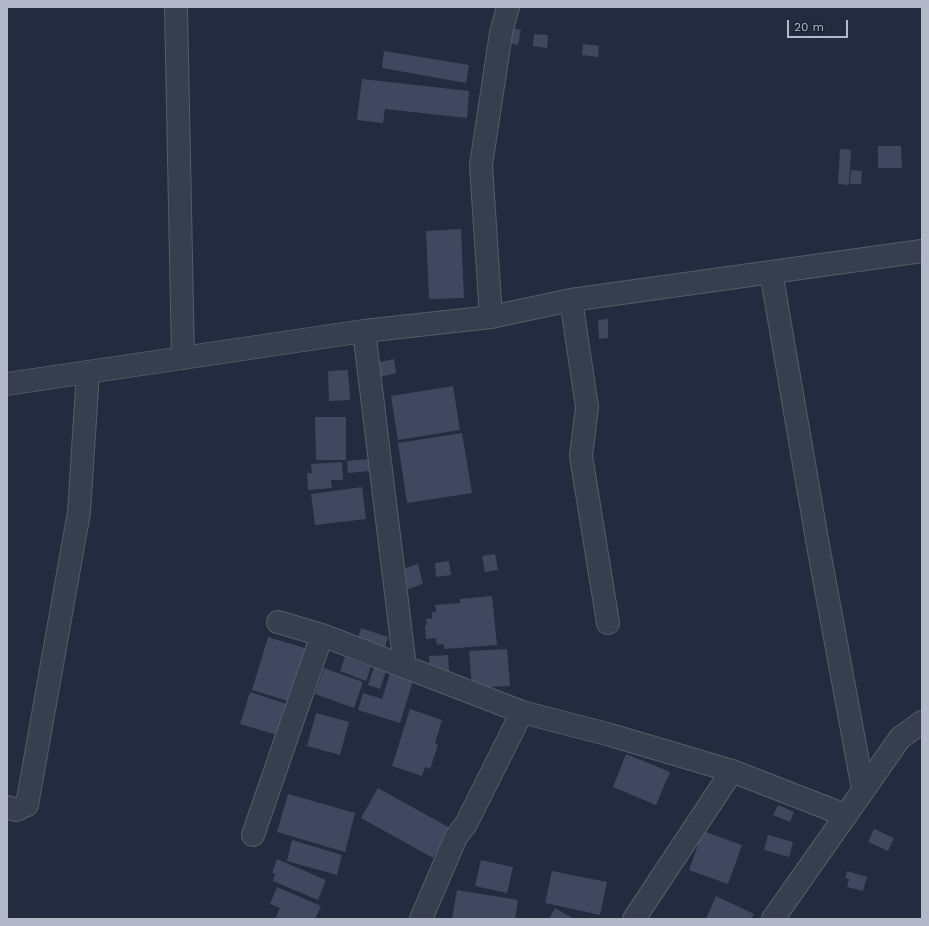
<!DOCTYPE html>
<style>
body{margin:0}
#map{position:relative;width:929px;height:926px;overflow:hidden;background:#232c3e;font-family:"Work Sans",sans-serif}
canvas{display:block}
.frame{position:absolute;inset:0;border:8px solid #b3b9c9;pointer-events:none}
.scale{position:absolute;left:787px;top:20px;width:61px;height:18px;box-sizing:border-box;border:2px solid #b3b9c9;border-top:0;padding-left:5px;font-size:12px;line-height:14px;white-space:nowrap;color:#b3b9c9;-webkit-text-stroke:3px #1c2333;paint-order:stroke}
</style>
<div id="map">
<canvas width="929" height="926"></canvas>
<div class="frame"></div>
<div class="scale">20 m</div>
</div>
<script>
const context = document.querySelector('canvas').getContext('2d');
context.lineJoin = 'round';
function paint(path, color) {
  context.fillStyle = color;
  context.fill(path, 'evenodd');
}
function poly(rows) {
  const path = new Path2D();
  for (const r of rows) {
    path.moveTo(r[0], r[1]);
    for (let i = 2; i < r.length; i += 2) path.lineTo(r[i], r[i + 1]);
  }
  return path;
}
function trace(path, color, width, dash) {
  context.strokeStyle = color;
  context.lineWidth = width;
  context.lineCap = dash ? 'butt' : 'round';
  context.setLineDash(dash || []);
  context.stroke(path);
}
paint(poly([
 [507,27,521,30,518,45,505,42],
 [534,34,548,35,547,48,533,46],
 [583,44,599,46,598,57,582,55],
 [384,51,469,65,466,83,382,68],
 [362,79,469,91,467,118,385,109,383,123,357,120],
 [878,146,901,146,902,168,878,168],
 [840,149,851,150,849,185,838,184],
 [851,170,862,171,861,184,850,184],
 [461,229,464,298,429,299,426,231],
 [608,319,608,338,599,339,598,320],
 [394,359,396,373,380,377,376,363],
 [348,370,350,400,329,401,328,371],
 [453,386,460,430,398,440,391,396],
 [315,417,346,417,346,460,316,460],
 [462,433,472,493,407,503,398,443],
 [369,459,370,471,348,473,347,461],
 [342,462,343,480,331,480,332,488,308,490,307,473,312,473,311,464],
 [362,487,366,519,315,525,311,494],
 [495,554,498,570,485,572,482,556],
 [449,561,451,575,436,577,435,563],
 [418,564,423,584,408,589,402,569],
 [492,596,497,645,444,649,444,644,437,645,436,638,426,639,425,625,427,625,426,619,432,618,432,612,436,612,435,605,460,603,460,599],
 [361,628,388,637,385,648,358,639],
 [268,637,308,649,291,702,252,690],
 [507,649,510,686,472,688,469,651],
 [448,655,449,672,430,673,429,656],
 [345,657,371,667,366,681,340,671],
 [374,667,386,671,380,689,368,685],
 [324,668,363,682,354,708,315,694],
 [390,673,413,681,400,723,358,710,363,693,382,699],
 [250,692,290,705,280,736,240,724],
 [410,709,442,720,435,743,438,745,430,769,425,767,422,776,392,766],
 [316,713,349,722,340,755,307,746],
 [626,754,670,772,656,805,613,787],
 [378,788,450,828,433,858,361,818],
 [288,794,355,813,345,852,277,832],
 [778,805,794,812,790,822,773,815],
 [874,829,894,838,888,851,868,842],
 [703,831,742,845,728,884,689,870],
 [768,835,793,842,789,857,764,850],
 [292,840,342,855,337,875,287,861],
 [277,859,326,880,318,900,273,881,275,874,272,873],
 [481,860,513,867,507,893,475,886],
 [552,871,607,882,600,915,545,903],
 [847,871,867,877,863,891,847,887,849,879,845,878],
 [277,887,321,906,315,919,275,919,280,908,270,904],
 [457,890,518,900,515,919,452,919],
 [716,896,754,914,751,919,706,919],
 [555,908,574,919,549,919]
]), '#3f485e');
const minor = poly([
 [176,7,183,358],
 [771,272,819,551,863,789],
 [571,300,587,407,581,456,608,623],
 [491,317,481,165,501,33,508,7],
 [364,331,405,667],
 [7,384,364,331,491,317,571,300,922,251],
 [278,622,322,635,522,712,607,734,732,771,845,815],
 [7,807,16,810,27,805,79,512,88,372],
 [253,835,322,635],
 [421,919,456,837,466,824,522,712],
 [634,919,732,771],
 [773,919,900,738,922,722]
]);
trace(minor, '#555c6c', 24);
trace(minor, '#373e4e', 22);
</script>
